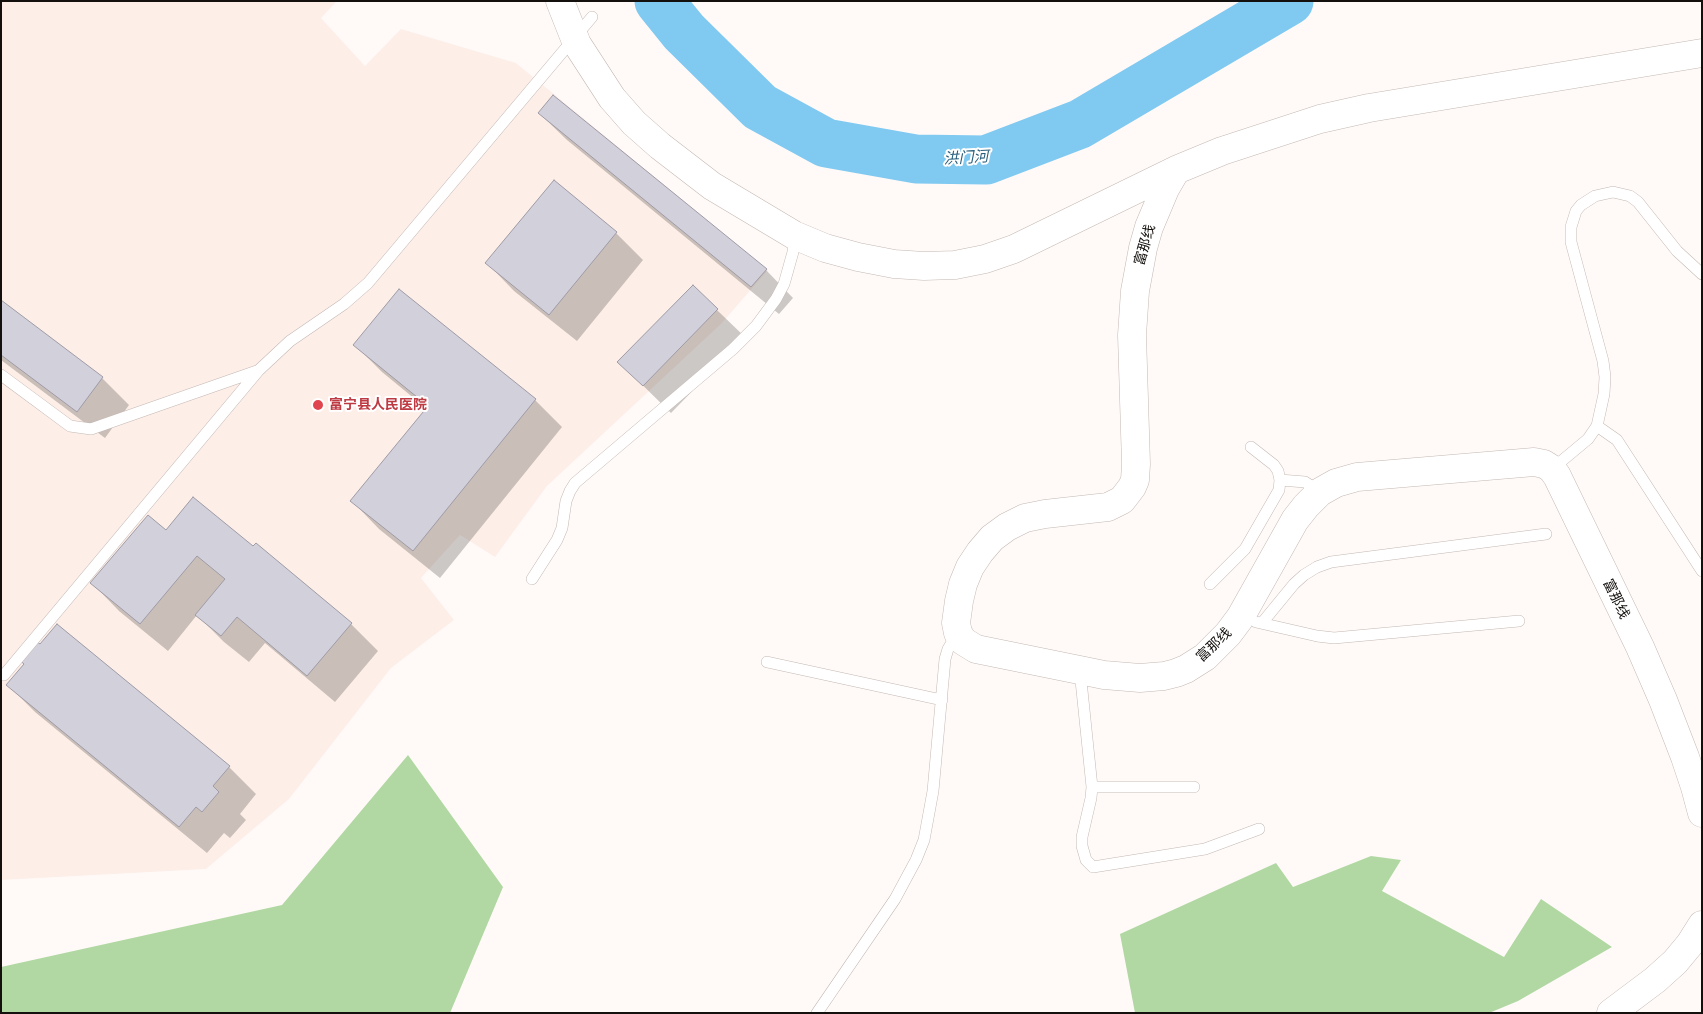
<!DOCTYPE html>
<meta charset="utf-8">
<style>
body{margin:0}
#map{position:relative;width:1703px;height:1014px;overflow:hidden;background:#fffaf8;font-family:Quicksand,sans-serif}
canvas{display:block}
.frame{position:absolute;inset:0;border:2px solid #14100e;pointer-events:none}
</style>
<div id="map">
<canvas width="1703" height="1014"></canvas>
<div class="frame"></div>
</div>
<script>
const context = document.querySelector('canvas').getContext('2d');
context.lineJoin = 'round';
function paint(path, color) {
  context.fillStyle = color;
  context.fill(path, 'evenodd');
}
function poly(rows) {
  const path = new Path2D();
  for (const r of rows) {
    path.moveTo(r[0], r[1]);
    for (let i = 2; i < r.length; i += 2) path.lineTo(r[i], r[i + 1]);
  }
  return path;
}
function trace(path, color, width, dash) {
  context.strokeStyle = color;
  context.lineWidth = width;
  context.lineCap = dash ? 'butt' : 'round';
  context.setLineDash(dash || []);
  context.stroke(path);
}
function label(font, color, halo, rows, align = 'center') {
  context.font = font + ' Quicksand,"Noto Sans SC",sans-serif';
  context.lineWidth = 4;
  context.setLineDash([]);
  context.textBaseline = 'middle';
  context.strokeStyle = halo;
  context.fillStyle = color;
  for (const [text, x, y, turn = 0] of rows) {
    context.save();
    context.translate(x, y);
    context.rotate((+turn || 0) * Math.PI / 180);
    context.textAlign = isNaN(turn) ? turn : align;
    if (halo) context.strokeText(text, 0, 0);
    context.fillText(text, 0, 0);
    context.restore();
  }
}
paint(poly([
 [1,1,337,1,321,18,365,66,401,29,516,63,768,270,721,324,547,486,495,557,460,535,421,578,454,620,391,668,289,799,206,869,1,880]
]), '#fdeee8');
paint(poly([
 [408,755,503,887,450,1013,1,1013,1,967,282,905],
 [1371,856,1401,860,1382,891,1504,957,1541,899,1612,947,1518,1001,1489,1013,1135,1013,1120,934,1276,863,1293,887]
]), '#b1d8a3');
paint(poly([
 [539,113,766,270,793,298,779,314,567,140],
 [616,233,643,260,577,341,514,291,487,263],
 [693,287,745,337,671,413,619,362],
 [1,302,102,378,129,405,105,438,1,360],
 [355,345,535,400,562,427,440,578,379,529,352,501,427,409,382,372],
 [166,531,351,624,378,651,335,702,265,643,249,662,224,642,197,615,168,651,119,611,92,583],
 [19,659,229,767,256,794,240,814,246,820,230,838,224,833,207,853,35,712,8,685,25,665]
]), '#0003');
trace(poly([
 [659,1,684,32,760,107,826,143,916,159,986,160,1080,124,1289,1]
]), '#80c9f1', 49);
const building = poly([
 [553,95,767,269,751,287,538,113,553,95],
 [554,180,617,232,549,315,485,263,554,180],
 [693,285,718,309,643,386,617,362,693,285],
 [399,289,536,399,413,551,350,501,428,406,353,345,399,289],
 [1,300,103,377,77,412,1,355,1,300],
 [193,497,253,546,256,543,352,623,307,676,237,617,221,636,195,615,225,579,197,556,140,624,90,583,148,515,166,530,193,497],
 [57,624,230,766,213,786,219,792,202,812,196,807,179,827,6,685,24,664,18,659,35,640,40,644,57,624]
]);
paint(building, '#d2d0db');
trace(building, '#9e9ca7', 1);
const lane = poly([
 [1,375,70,426,91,429,257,371],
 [1597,426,1617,440,1702,571],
 [1552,469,1588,439,1597,426,1604,394,1605,377,1603,361,1571,242,1571,227,1576,211,1581,205,1595,196,1613,192,1630,196,1638,202,1677,251,1702,274],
 [1280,480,1305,482,1320,492],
 [532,579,557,540,562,528,566,501,570,491,575,483,733,349,756,326,776,299,784,284,793,252,794,235],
 [1210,584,1245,549,1279,490,1280,480,1278,471,1274,465,1251,447],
 [1256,622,1317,636,1334,638,1519,621],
 [1262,623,1294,584,1304,575,1317,567,1331,562,1546,534],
 [767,662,942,700],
 [1080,671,1092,787,1091,798,1082,837,1082,846,1086,860,1093,867,1205,849,1259,829],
 [4,675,259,370,290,341,344,304,368,283,592,17],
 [1092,787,1194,787],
 [817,1013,895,899,916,860,924,840,933,791,945,659,948,649,957,634]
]);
const secondary = poly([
 [560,1,577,44,612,98,634,123,660,146,712,186,794,235,825,248,858,257,894,264,924,266,955,265,985,259,1014,249,1176,170,1222,151,1320,119,1369,108,1702,53],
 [1176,170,1165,189,1149,227,1143,248,1135,291,1132,335,1136,464,1135,480,1132,487,1122,500,1108,507,1045,514,1025,518,1007,527,992,538,980,552,970,567,963,584,959,601,956,623,958,633,963,641,976,649,1104,675,1140,678,1164,676,1176,673,1186,669,1205,657,1228,634,1240,618,1295,520,1306,506,1320,492,1336,483,1357,477,1534,462,1544,464,1552,469,1557,476,1640,647,1663,700,1685,757,1695,787,1702,813],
 [1611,1013,1655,980,1675,962,1690,944,1702,925]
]);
trace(lane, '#c4b8b3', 12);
trace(secondary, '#c4b8b3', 29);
trace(lane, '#fff', 11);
trace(secondary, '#fff', 28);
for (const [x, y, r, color] of [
 [318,405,6,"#e0444e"]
]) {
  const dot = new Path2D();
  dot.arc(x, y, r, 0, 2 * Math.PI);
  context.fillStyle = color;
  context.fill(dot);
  trace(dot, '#fff', 2);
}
label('14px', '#14100e', '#fff', [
 ["富那线",1145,245,-74],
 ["富那线",1616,599,64],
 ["富那线",1214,645,-44]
]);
label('bold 14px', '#be3a42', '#fff', [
 ["富宁县人民医院",329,405]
], 'left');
label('italic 15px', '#285e7b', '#fff', [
 ["洪门河",966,158,-3]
]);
</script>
